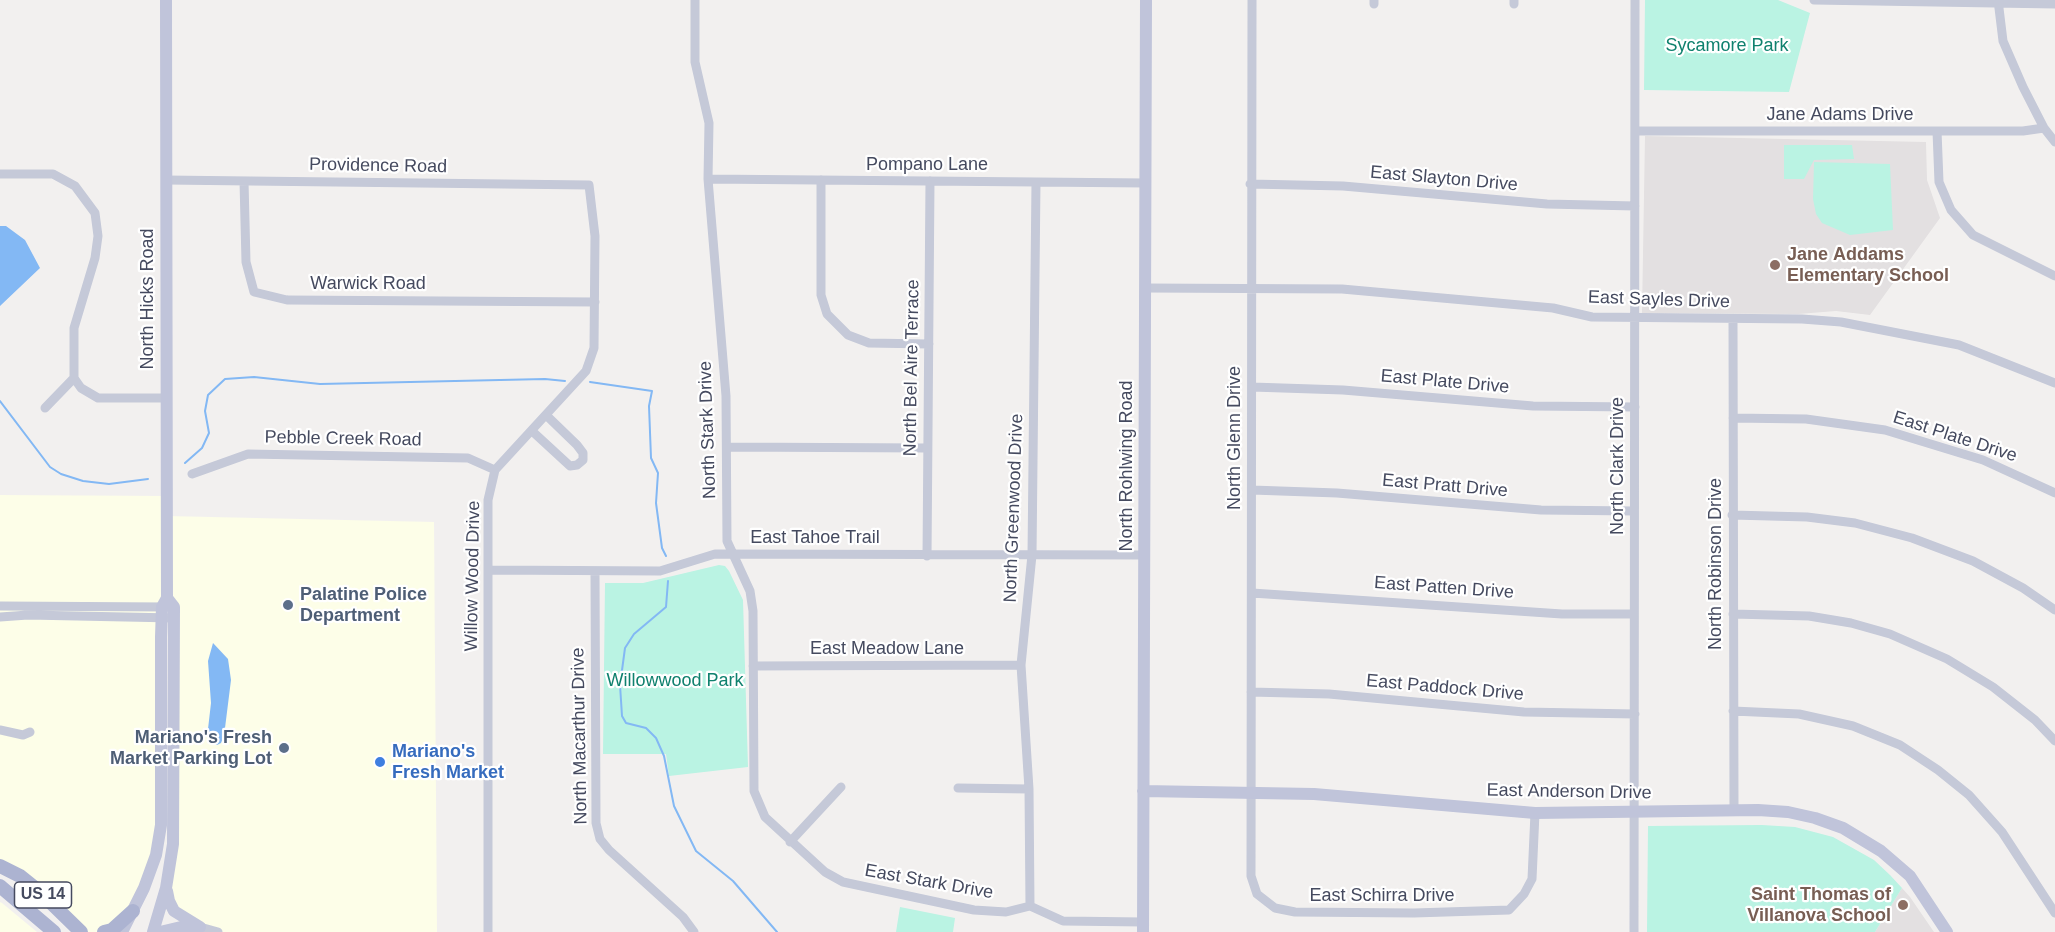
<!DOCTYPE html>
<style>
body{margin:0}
canvas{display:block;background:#f2f0ef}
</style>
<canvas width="2055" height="932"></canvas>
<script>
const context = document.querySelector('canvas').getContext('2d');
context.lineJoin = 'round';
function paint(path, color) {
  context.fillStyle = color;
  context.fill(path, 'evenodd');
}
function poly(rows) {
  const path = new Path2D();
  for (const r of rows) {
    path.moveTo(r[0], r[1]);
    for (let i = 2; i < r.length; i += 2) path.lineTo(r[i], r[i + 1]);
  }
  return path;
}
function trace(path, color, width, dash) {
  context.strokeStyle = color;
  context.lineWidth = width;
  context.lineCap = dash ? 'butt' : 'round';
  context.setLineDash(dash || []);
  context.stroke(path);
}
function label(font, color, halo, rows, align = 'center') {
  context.font = font + ' Arial,sans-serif';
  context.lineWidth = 4.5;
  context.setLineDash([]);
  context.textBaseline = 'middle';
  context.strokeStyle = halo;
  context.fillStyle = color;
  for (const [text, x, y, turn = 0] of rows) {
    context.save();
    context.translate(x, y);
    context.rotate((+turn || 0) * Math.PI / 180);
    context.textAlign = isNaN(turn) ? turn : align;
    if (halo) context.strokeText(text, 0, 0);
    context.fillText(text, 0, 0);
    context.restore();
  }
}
paint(poly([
 [0,495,167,496,167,516,434,522,437,932,218,932,200,927,169,901,173,642,167,598,161,825,143,891,104,932,87,932,0,866],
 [0,902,2,903,37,932,0,932]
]), '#fdfee8');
paint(poly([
 [1645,136,1926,142,1927,180,1940,218,1870,315,1836,311,1798,314,1642,313],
 [1902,888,1910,897,1934,932,1875,932]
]), '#e3e0e1');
paint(poly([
 [1645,0,1778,0,1810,13,1789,92,1644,90],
 [1784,145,1852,145,1854,159,1814,160,1804,179,1784,179],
 [1814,162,1890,164,1893,230,1850,235,1822,223,1816,214,1813,199],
 [719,565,725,566,729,571,743,600,748,767,669,776,666,754,603,754,605,583,643,583],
 [1762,825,1795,827,1833,837,1874,860,1890,875,1902,888,1875,932,1647,932,1648,826],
 [900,907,955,918,953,932,896,932]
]), '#baf3e3');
paint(poly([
 [0,226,6,226,25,240,40,268,0,306],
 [213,643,228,659,231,680,224,736,221,743,217,745,212,743,208,729,211,703,208,661]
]), '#83b8f4');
trace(poly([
 [590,382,652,391,649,406,651,458,658,473,656,503,662,548,666,556],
 [0,401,50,467,61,474,83,481,109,484,148,479],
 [185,463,202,448,209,433,205,411,208,395,225,379,254,377,320,384,545,379,565,381],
 [668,581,666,607,634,634,625,648,620,685,622,716,626,723,646,728,656,738,664,756,674,806,696,851,733,881,777,932]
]), '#83b8f4', 2);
trace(poly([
 [695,0,695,62,709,123,708,179,726,396,727,541,750,591,753,611,754,791,765,817,825,872,843,882,974,910,1006,912,1030,906,1063,921,1143,922],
 [1252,0,1251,876,1257,894,1275,908,1295,912,1414,913,1509,910,1524,894,1532,879,1535,813],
 [1374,0,1374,4],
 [1514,0,1514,4],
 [1814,0,2055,4],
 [1998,0,2003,41,2023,87,2044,128,2055,142],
 [1636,131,2023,131,2044,128],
 [1937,131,1939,182,1951,210,1973,235,2055,276],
 [0,174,53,174,75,186,95,213,98,236,95,258,74,328,74,378,81,388,98,398,167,398],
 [708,179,1146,183],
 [166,180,589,185,595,236,594,348,586,371,495,470,488,500,488,932],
 [821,180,821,295,827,314,848,335,869,343,929,344],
 [244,181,246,262,254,292,287,300,595,302],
 [1250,184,1343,186,1547,204,1635,206],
 [1146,288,1342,289,1553,308,1592,317,1802,319,1841,322,1959,345,2055,383],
 [1733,319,1734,810],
 [1252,387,1343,390,1533,406,1635,407],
 [45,408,74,378],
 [1733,418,1806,419,1885,430,1983,460,2055,493],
 [532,431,570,466,577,465,583,460,583,453,577,445,546,415],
 [727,447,927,448],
 [192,474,248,454,468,458,495,470],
 [1252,490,1337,493,1541,510,1634,511],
 [1732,515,1807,517,1855,523,1912,538,1973,561,2023,588,2055,610],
 [927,556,930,181],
 [489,570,660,571,715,554,1145,555],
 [595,571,596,823,600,839,609,850,683,917,694,932],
 [1252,593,1562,614,1634,614],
 [0,606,169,607],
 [1733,614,1809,616,1851,623,1890,634,1947,659,1993,687,2035,720,2055,741],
 [0,617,28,615,174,618],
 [753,666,1021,665],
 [1251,692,1329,694,1524,712,1635,714],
 [1733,711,1799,714,1853,726,1900,745,1938,770,1969,795,2002,832,2055,913],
 [0,730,23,735,30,732],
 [958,788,1029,789],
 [790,842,841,787],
 [1030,906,1029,789,1021,665,1032,555,1036,182],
 [200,927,218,932],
 [1634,932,1635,0]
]), '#c5c9d8', 9);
trace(poly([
 [1143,791,1314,794,1535,813,1758,810,1788,812,1815,818,1843,828,1881,851,1910,876,1947,932],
 [167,891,169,901,174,911,200,927],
 [122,932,144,888,156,855,161,825,161,637,162,607,167,598,166,0],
 [153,932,166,888,173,844,174,607,167,598],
 [160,932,181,927,197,927],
 [1143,932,1146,0]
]), '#c0c4da', 12);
trace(poly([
 [0,866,20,876,40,892,81,932],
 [0,886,54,932],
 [104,932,112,930,133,911]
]), '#acb3d1', 14);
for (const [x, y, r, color] of [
 [1775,265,6,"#8d6e63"],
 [288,605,6,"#5c6f8a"],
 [284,748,6,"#5c6f8a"],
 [380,762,6,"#3f7fe0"],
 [1903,905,6,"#8d6e63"]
]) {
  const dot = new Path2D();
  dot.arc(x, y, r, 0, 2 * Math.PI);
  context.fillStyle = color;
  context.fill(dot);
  trace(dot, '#fff', 2);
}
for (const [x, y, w] of [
 [43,895,57]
]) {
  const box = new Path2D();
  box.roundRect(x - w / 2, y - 13, w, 26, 4.5);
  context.fillStyle = '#fff';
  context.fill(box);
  trace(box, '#454a5f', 1.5);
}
label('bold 16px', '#454a5f', null, [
 ["US 14",43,895]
]);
label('18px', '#0f816e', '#fff', [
 ["Sycamore Park",1727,46],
 ["Willowwood Park",675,681]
]);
label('18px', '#454a5f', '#fff', [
 ["Jane Adams Drive",1840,115],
 ["Pompano Lane",927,165],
 ["Providence Road",378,166,1],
 ["East Slayton Drive",1444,179,5],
 ["Warwick Road",368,284],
 ["North Hicks Road",148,299,-90],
 ["East Sayles Drive",1659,300,2],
 ["North Bel Aire Terrace",912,368,-89],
 ["East Plate Drive",1445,382,5],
 ["North Stark Drive",708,430,-92],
 ["East Plate Drive",1955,437,18],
 ["North Glenn Drive",1235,438,-90],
 ["Pebble Creek Road",343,439,1],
 ["North Rohlwing Road",1127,466,-90],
 ["North Clark Drive",1618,466,-90],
 ["East Pratt Drive",1445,486,5],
 ["North Greenwood Drive",1014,508,-88],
 ["East Tahoe Trail",815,538],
 ["North Robinson Drive",1716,564,-90],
 ["Willow Wood Drive",473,576,-89],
 ["East Patten Drive",1444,588,4],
 ["East Meadow Lane",887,649],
 ["East Paddock Drive",1445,688,5],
 ["North Macarthur Drive",580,736,-91],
 ["East Anderson Drive",1569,792,1],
 ["East Stark Drive",929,882,10],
 ["East Schirra Drive",1382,896]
]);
label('bold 18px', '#785e54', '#fff', [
 ["Jane Addams",1787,255],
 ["Elementary School",1787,276],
 ["Saint Thomas of",1891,895,"right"],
 ["Villanova School",1891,916,"right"]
], 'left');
label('bold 18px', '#4e5e75', '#fff', [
 ["Palatine Police",300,595],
 ["Department",300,616],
 ["Mariano's Fresh",272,738,"right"],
 ["Market Parking Lot",272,759,"right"]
], 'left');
label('bold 18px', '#366cbe', '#fff', [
 ["Mariano's",392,752],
 ["Fresh Market",392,773]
], 'left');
</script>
